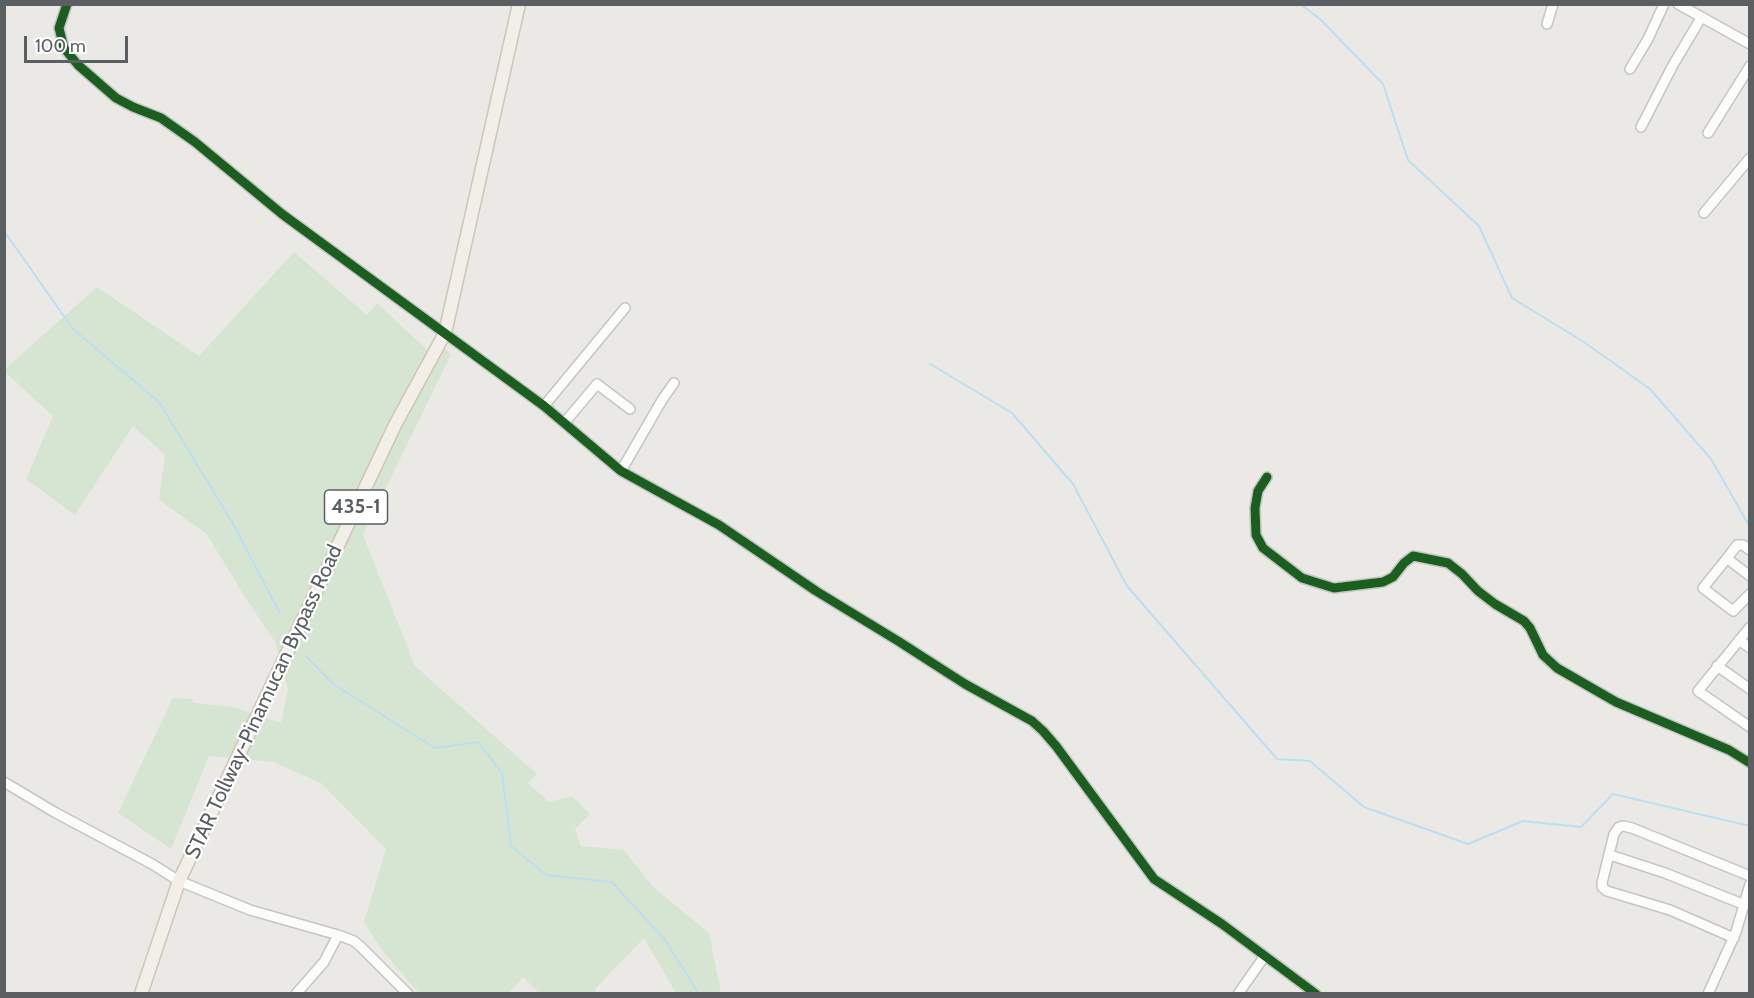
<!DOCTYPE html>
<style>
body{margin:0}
#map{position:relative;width:1754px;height:998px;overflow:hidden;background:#eae9e5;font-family:Cabin,sans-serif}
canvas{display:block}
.frame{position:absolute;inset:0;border:6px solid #5b5f62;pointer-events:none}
.scale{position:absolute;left:24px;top:36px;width:104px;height:27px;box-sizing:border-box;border:3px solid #5b5f62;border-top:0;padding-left:8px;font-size:18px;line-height:21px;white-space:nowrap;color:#5b5f62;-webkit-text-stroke:4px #fff;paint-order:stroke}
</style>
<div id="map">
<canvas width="1754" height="998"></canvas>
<div class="frame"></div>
<div class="scale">100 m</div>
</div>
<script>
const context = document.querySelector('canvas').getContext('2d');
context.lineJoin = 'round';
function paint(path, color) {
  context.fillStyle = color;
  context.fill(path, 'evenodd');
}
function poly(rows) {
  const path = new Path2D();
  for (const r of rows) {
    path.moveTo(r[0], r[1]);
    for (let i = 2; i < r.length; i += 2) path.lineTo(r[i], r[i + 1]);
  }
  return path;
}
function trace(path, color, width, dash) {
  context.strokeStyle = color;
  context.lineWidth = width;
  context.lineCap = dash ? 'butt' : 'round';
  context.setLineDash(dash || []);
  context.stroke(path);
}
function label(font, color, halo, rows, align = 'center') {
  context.font = font + ' Cabin,sans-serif';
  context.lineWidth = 4.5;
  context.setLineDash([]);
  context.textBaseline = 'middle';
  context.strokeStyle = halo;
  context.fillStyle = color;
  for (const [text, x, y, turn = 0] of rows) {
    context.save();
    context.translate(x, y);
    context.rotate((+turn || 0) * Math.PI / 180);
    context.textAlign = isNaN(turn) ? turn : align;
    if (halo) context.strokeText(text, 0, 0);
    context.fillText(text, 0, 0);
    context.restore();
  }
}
paint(poly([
 [294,252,367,315,377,303,427,350,436,341,451,354,363,535,415,666,537,774,528,783,549,802,572,796,590,814,575,829,581,846,624,850,653,887,709,933,721,993,676,993,644,938,595,989,597,993,539,993,523,977,509,993,425,994,418,992,382,950,364,922,386,849,321,783,273,762,209,756,171,849,118,813,173,698,192,699,193,703,233,707,281,723,288,689,275,642,245,597,206,533,159,500,165,455,133,426,75,515,26,479,53,416,5,372,5,369,97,287,199,356]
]), '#d6e5d2');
trace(poly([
 [1300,4,1320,19,1383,84,1408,160,1479,226,1512,298,1584,342,1650,389,1711,459,1750,527],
 [4,231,73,329,159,402,232,522,280,613],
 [930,364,1012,413,1073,484,1127,586,1277,759,1310,761,1364,807,1468,844,1523,821,1581,827,1613,794,1750,826],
 [306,656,333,684,435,748,478,742,502,773,511,846,546,875,612,882,665,940,699,994]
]), '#bddef0', 2);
const minor = poly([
 [67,4,59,28,64,48,78,65,116,98,133,107,161,118,195,142,282,214,544,406,621,471,719,525,816,591,898,641,965,684,1032,721,1043,731,1056,746,1154,879,1222,924,1316,994],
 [1678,4,1750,44],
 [1547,24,1553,4],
 [1630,69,1648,39,1664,4],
 [1641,127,1673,65,1701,18],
 [1708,133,1750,66],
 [1704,213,1750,158],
 [544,406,625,308],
 [565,422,597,384,630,409],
 [621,471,662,400,674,383],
 [1267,477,1258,491,1255,508,1256,535,1263,548,1302,578,1334,588,1383,582,1393,577,1404,563,1413,556,1448,563,1462,574,1478,591,1495,604,1524,621,1530,628,1543,655,1557,668,1616,702,1729,750,1750,763],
 [1750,550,1743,545,1737,545,1728,557,1729,560,1750,576],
 [1728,557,1703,588,1733,611,1750,594],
 [1750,627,1698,691,1750,727],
 [1739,640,1750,648],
 [1717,666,1750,689],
 [4,782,56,813,152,864,179,881,250,910,338,935,354,941,361,947,408,994],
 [1610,855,1665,873,1745,905],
 [1734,938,1670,910,1607,891,1602,887,1602,883,1614,834,1619,827,1623,826,1632,828,1750,876],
 [296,994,324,962,338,935],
 [1238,994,1264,957],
 [1708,994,1736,932,1750,884]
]);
const major = poly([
 [141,994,179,881,395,425,445,333,519,4]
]);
trace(minor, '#c4c5c5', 12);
trace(major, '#cfc6b6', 15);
trace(minor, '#fcfcfb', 9);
trace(major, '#f1efe8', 12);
trace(poly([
 [67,4,59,28,64,48,78,65,116,98,133,107,161,118,195,142,282,214,544,406,621,471,719,525,816,591,898,641,965,684,1032,721,1043,731,1056,746,1154,879,1222,924,1316,994],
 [1267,477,1258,491,1255,508,1256,535,1263,548,1302,578,1334,588,1383,582,1393,577,1404,563,1413,556,1448,563,1462,574,1478,591,1495,604,1524,621,1530,628,1543,655,1557,668,1616,702,1729,750,1750,763]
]), '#1b5e20', 9);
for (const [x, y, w] of [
 [356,507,63]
]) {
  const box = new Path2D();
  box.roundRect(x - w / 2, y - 17, w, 34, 4.5);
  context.fillStyle = '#fff';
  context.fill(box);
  trace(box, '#5b5f62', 1.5);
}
label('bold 20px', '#5b5f62', null, [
 ["435-1",356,507]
]);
label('21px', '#5b5f62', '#fff', [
 ["STAR Tollway-Pinamucan Bypass Road",264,702,-65]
]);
</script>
